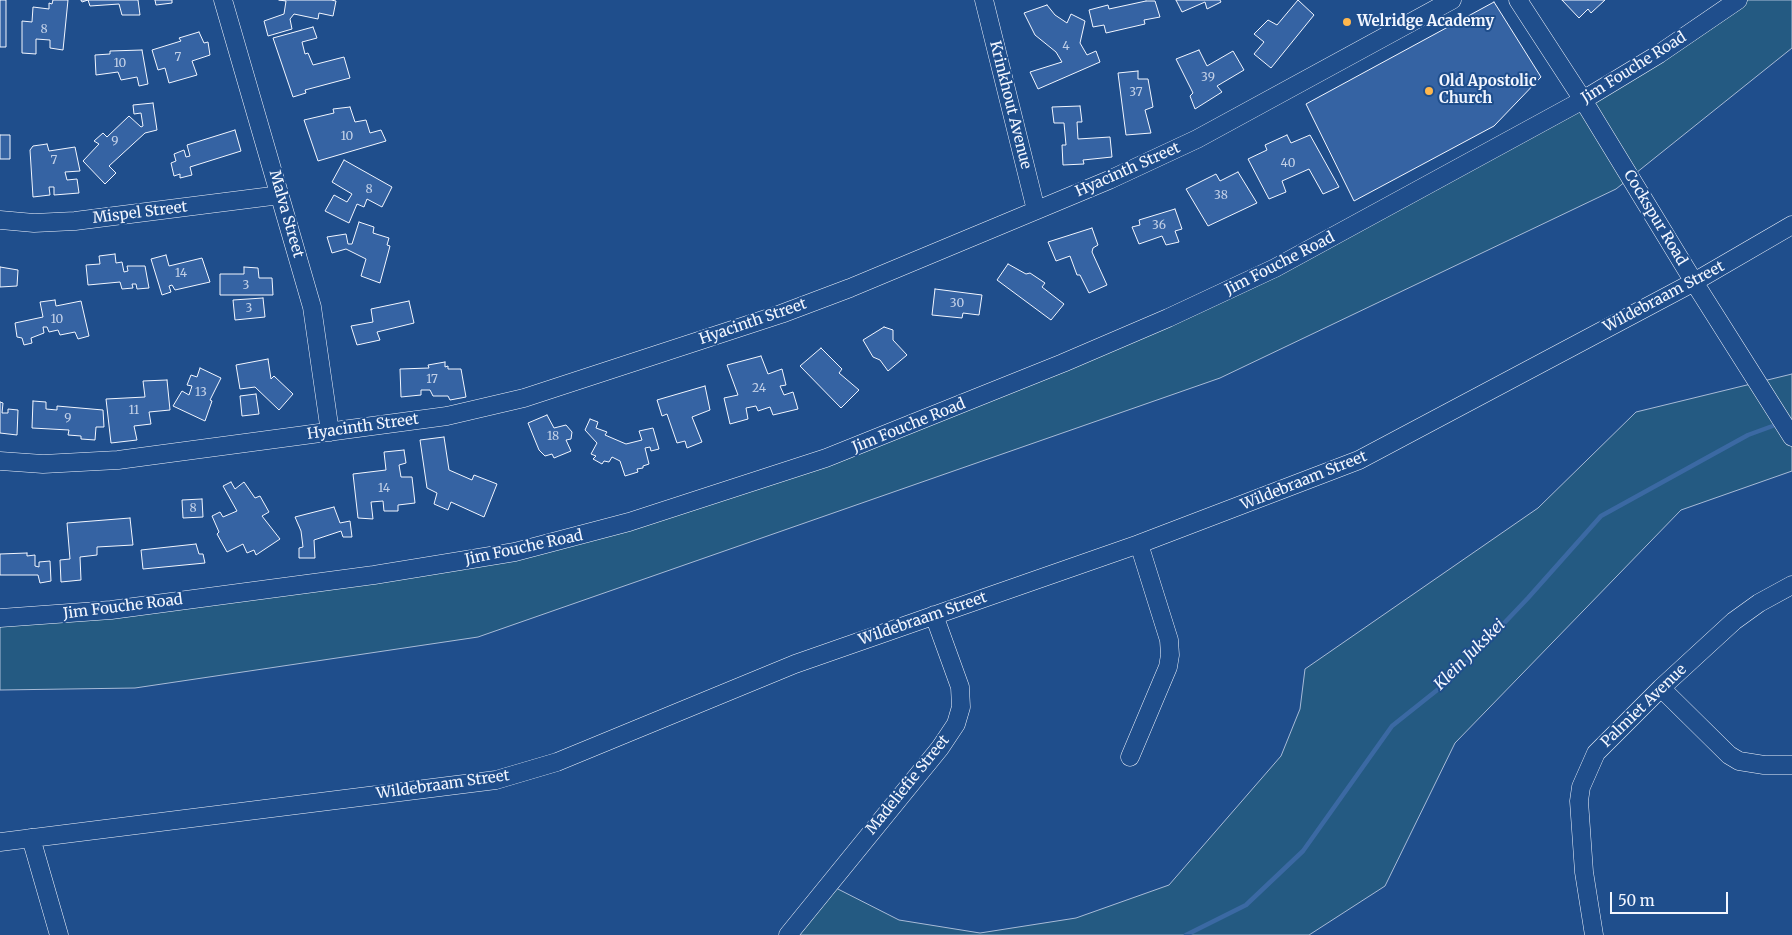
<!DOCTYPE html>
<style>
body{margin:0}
#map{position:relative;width:1792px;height:935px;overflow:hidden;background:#1f4e8c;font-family:Merriweather,serif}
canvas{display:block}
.scale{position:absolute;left:1610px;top:892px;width:118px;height:22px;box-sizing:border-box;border:2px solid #f2f6ff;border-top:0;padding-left:6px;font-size:15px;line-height:18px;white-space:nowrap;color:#f2f6ff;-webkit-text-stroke:4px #1f4e8c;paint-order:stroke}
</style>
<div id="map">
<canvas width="1792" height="935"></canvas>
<div class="scale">50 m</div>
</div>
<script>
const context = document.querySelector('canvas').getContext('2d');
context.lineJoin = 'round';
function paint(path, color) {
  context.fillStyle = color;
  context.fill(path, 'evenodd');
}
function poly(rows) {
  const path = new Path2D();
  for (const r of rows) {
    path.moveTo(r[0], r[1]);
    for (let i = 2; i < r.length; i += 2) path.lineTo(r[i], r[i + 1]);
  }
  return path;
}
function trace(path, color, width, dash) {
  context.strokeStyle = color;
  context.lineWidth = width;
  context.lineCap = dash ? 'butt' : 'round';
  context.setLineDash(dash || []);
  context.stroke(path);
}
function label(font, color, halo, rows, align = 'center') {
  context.font = font + ' Merriweather,serif';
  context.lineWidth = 4;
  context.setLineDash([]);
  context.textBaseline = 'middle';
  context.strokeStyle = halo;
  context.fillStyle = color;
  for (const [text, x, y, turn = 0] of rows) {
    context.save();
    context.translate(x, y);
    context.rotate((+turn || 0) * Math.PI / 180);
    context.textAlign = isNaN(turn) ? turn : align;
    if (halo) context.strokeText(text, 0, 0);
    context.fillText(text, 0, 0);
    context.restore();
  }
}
const green = poly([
 [1741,0,1792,0,1792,48,1616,189,1220,378,478,637,135,688,0,690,0,619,398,573,762,482,1279,268,1741,0],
 [1792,374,1792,471,1681,510,1455,743,1385,886,1309,935,789,935,830,885,899,920,980,933,1076,918,1169,885,1281,756,1300,709,1305,669,1538,508,1636,412,1792,374]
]);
paint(green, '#245a82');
trace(green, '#a8bbd7', 1);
trace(poly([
 [1186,935,1246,905,1303,851,1392,726,1451,679,1528,598,1601,516,1748,435,1778,424]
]), '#3b69a3', 4.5);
const building = poly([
 [0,0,6,0,6,47,0,47,0,0],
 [53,0,68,0,63,50,50,48,50,40,36,39,36,54,22,53,22,21,32,22,33,7,49,9,49,3,52,4,53,0],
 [81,0,138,0,140,15,122,15,119,4,90,6,88,0,82,2,81,0],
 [155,0,172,0,172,3,156,5,155,0],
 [279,0,331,0,336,1,333,16,319,13,318,19,294,14,290,19,292,29,268,36,264,21,284,14,286,1,279,0],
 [1176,0,1220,0,1221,2,1207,9,1205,2,1182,12,1176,0],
 [1298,0,1314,15,1271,68,1254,54,1264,42,1254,34,1268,20,1277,25,1298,0],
 [1562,0,1605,0,1591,13,1588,9,1579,18,1562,0],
 [1146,1,1155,1,1160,17,1144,20,1145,24,1106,33,1104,25,1093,27,1089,10,1108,5,1109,9,1146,1],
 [1494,2,1541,77,1494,126,1354,201,1306,104,1494,2],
 [1047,5,1055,15,1067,23,1071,14,1085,21,1080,43,1087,55,1096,51,1100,62,1038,89,1030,72,1062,62,1056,52,1035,35,1024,13,1047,5],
 [313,27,317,38,302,42,305,54,308,53,313,65,344,57,350,78,305,90,306,93,293,97,273,38,313,27],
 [199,32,204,43,208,42,210,55,192,61,197,75,169,83,165,68,158,70,152,50,181,41,179,38,199,32],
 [142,50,148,84,139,86,137,77,121,80,118,72,96,75,95,55,110,54,110,51,142,50],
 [1199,50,1207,66,1233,51,1244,70,1217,86,1222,92,1195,109,1190,96,1193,93,1176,59,1199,50],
 [1138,71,1138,79,1148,79,1153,107,1145,110,1151,133,1126,135,1118,73,1138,71],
 [153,103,157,130,145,133,109,166,116,173,105,184,83,161,99,144,94,141,103,133,107,137,129,116,141,127,143,126,141,113,134,114,133,105,153,103],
 [1080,106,1082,122,1077,122,1078,139,1110,137,1112,157,1083,160,1084,164,1063,165,1062,145,1066,145,1064,123,1054,123,1052,107,1080,106],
 [350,107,355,122,366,120,370,133,381,130,386,141,318,161,304,120,334,113,333,109,350,107],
 [235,130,241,151,190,167,192,175,180,178,180,174,174,176,171,163,176,161,174,154,184,150,186,157,190,156,187,145,235,130],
 [0,135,10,135,10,159,0,159,0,135],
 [1287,135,1291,143,1310,135,1339,187,1323,194,1309,169,1282,181,1286,192,1269,199,1248,159,1267,150,1265,145,1287,135],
 [47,144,49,151,75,147,80,171,65,172,67,180,77,179,79,193,54,195,54,187,49,187,50,195,33,197,30,150,33,146,47,144],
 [344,160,392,187,382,207,367,199,364,207,357,204,349,223,325,211,334,195,347,202,352,194,332,182,344,160],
 [1238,172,1257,203,1208,226,1186,189,1216,174,1220,181,1238,172],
 [1175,209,1182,229,1175,231,1179,242,1166,245,1162,236,1139,244,1132,227,1140,225,1139,220,1175,209],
 [359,222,374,227,373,233,389,238,387,245,390,246,380,283,361,276,366,259,346,249,332,253,327,237,346,234,348,244,352,244,359,222],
 [1092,228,1098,245,1093,248,1092,252,1107,285,1089,293,1080,275,1077,275,1070,256,1056,261,1048,242,1092,228],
 [115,254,116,263,122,262,124,272,128,271,127,266,145,266,149,288,137,289,136,284,132,284,133,288,122,289,120,282,88,285,86,265,100,264,99,256,115,254],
 [166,255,169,266,202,258,210,282,175,290,172,285,169,286,171,292,162,295,151,259,166,255],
 [1008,264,1026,274,1030,273,1045,283,1042,287,1064,304,1051,320,997,280,1008,264],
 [0,267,18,270,17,286,0,287,0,267],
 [244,267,258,268,259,278,272,278,273,295,220,295,220,274,244,274,244,267],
 [935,289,982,295,979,315,963,313,962,318,932,315,935,289],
 [263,298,265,317,235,320,233,300,263,298],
 [55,300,56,306,81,301,89,336,78,339,75,332,60,335,58,330,49,332,47,327,43,327,44,333,31,338,32,343,24,345,22,338,17,337,15,323,43,317,40,302,55,300],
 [409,301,414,323,377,332,380,340,357,345,351,326,373,322,371,309,409,301],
 [884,327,893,330,893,340,907,355,888,371,880,360,873,357,863,340,884,327],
 [821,348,842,369,839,373,859,390,841,408,800,366,821,348],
 [761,356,768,374,782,369,786,385,780,386,784,395,793,392,798,409,773,415,770,407,758,411,756,406,746,408,748,419,730,424,724,398,738,395,727,365,761,356],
 [268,359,271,379,274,376,293,394,279,410,255,387,240,389,236,365,268,359],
 [445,362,445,367,448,366,448,369,461,369,466,397,450,400,448,396,433,396,430,390,421,390,421,395,401,397,400,369,429,368,428,365,445,362],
 [200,368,221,378,210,400,212,401,205,421,173,406,182,391,189,395,192,386,187,385,191,375,197,377,200,368],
 [167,380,170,410,149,412,151,424,134,426,137,440,111,443,106,399,145,397,143,381,167,380],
 [705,386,710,410,692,417,702,442,687,448,685,441,677,443,667,414,662,416,657,400,705,386],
 [256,394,259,414,242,416,240,396,256,394],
 [33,401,46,402,46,409,57,410,57,406,103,410,104,427,96,427,95,440,81,439,81,436,68,435,69,430,32,428,33,401],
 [0,402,3,403,2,413,8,413,8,409,18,410,17,435,0,433,0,402],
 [547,415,554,428,566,425,572,432,571,439,566,440,571,451,554,458,552,454,545,456,539,450,528,423,547,415],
 [590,419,598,422,596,428,607,432,605,435,626,444,642,440,639,431,653,428,659,449,651,451,650,447,645,448,649,464,643,466,643,468,637,469,638,472,625,476,620,461,612,457,609,462,604,461,602,464,593,459,596,456,591,454,597,443,585,430,590,419],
 [444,437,449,470,472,480,474,475,497,484,484,517,451,502,448,510,434,504,437,493,427,488,420,440,444,437],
 [404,450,406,463,399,465,401,477,412,477,415,503,398,505,398,511,384,511,383,501,371,502,373,519,358,518,353,474,386,470,384,452,404,450],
 [231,482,235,489,244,482,255,498,260,496,269,512,262,516,280,539,256,555,254,550,247,553,243,544,227,552,217,534,219,532,212,516,220,512,223,517,237,511,223,486,231,482],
 [202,499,203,517,183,518,182,500,202,499],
 [334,507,340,523,350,521,352,537,343,537,341,531,314,540,315,558,299,558,299,548,303,547,301,531,295,517,334,507],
 [130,518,133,545,97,547,97,555,80,557,81,580,61,582,60,560,70,559,67,523,130,518],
 [196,544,199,554,203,554,205,563,143,569,141,550,196,544],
 [27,553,27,556,35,555,35,566,39,567,39,562,50,561,51,581,40,583,38,575,0,575,0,554,27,553]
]);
paint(building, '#3563a3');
trace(building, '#f2f6ff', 1);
const minor = poly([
 [223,0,312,307,330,432],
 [984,0,1036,210],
 [1518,0,1583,100,1694,282,1792,437],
 [0,220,34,223,75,221,280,195],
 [0,461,43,464,118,460,447,416,524,398,781,314,850,288,1109,180,1197,139,1452,0],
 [0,618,111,610,374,575,515,552,629,522,826,458,1063,363,1168,318,1275,268,1583,100,1659,54,1738,0],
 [1661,688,1729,755,1739,761,1764,765,1792,765],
 [1130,757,1168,667,1170,655,1169,640,1139,544],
 [31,838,59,935],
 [0,842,496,780,557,762,795,664,1139,544,1359,460,1694,282,1792,225],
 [788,935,940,748,956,724,961,707,960,687,934,615],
 [1594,935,1584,872,1579,801,1581,787,1596,753,1661,688,1734,621,1759,603,1792,585]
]);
trace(minor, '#f2f6ff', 19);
trace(minor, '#1f4e8c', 18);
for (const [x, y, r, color] of [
 [1347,22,5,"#ffb74d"],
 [1429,91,5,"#ffb74d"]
]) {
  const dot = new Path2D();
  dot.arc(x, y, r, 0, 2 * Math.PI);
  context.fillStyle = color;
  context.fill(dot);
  trace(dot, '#1f4e8c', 2);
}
label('12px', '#c3d1e8', null, [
 ["8",44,30],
 ["4",1066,47],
 ["7",178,58],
 ["10",120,64],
 ["39",1208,78],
 ["37",1136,93],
 ["10",347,137],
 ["9",115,142],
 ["7",54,161],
 ["40",1288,164],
 ["8",369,190],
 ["38",1221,196],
 ["36",1159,226],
 ["14",181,274],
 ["3",246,286],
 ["30",957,304],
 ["3",249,309],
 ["10",57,320],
 ["17",432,380],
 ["24",759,389],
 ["13",201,393],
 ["11",134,411],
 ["9",68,419],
 ["18",553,437],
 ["14",384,489],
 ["8",193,509]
]);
label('bold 15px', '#f2f6ff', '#1f4e8c', [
 ["Welridge Academy",1357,22],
 ["Old Apostolic",1439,82],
 ["Church",1439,99]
], 'left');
label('15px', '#f2f6ff', '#1f4e8c', [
 ["Jim Fouche Road",1634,68,-32],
 ["Krinkhout Avenue",1010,105,76],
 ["Hyacinth Street",1128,170,-24],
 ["Mispel Street",140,213,-7],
 ["Malva Street",286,214,74],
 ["Cockspur Road",1655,218,59],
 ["Jim Fouche Road",1280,264,-27],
 ["Wildebraam Street",1664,297,-28],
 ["Hyacinth Street",753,322,-19],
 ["Jim Fouche Road",909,426,-22],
 ["Hyacinth Street",363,427,-8],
 ["Wildebraam Street",1304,481,-22],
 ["Jim Fouche Road",524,548,-12],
 ["Jim Fouche Road",123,607,-7],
 ["Wildebraam Street",923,619,-19],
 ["Palmiet Avenue",1644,706,-44],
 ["Wildebraam Street",443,785,-8],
 ["Madeliefie Street",908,785,-51]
]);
label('italic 16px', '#f2f6ff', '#1f4e8c', [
 ["Klein Jukskei",1470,655,-45]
]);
</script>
